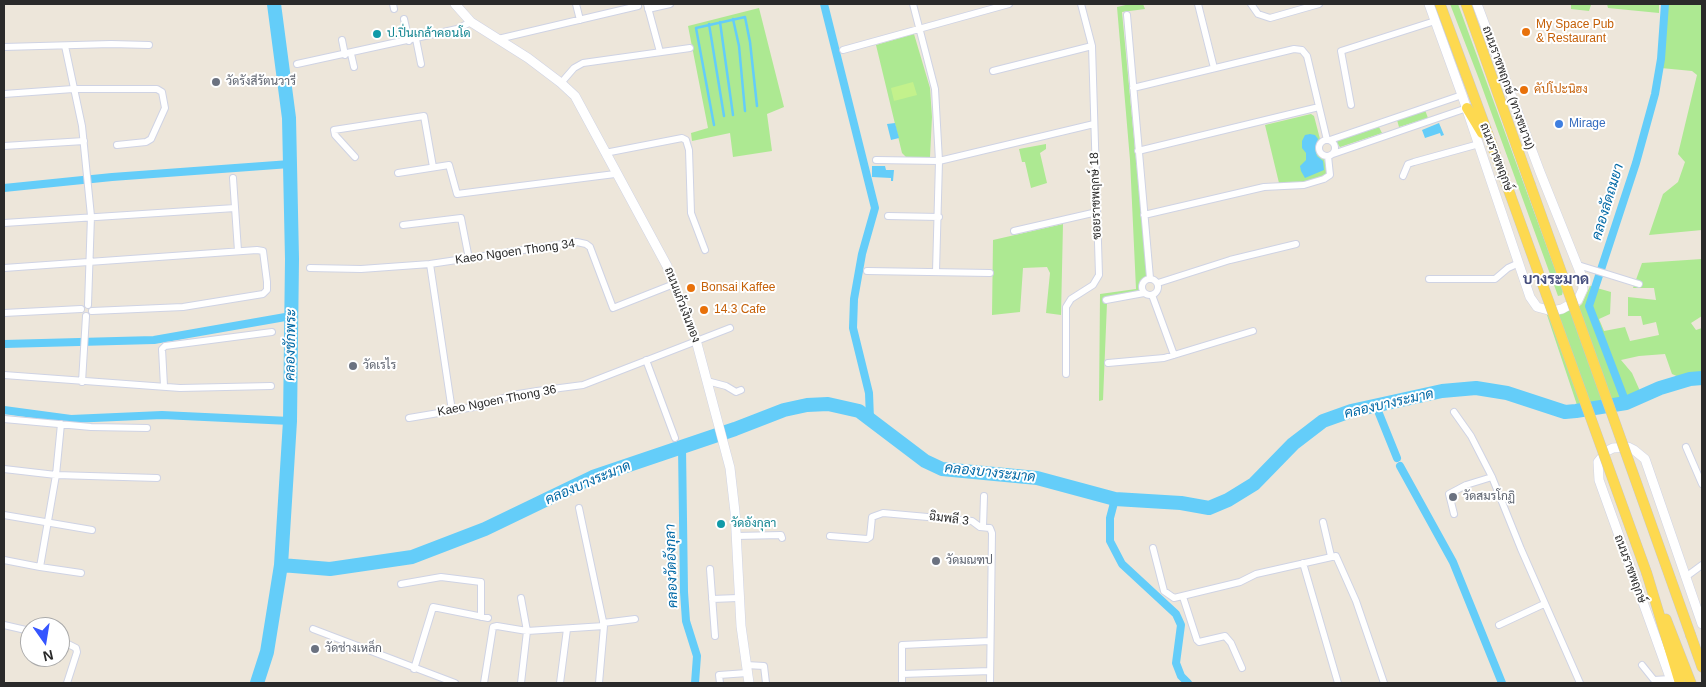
<!DOCTYPE html>
<meta charset="utf-8">
<style>
body{margin:0}
#map{position:relative;width:1706px;height:687px;overflow:hidden;background:#ede6da;font-family:Helvetica,sans-serif}
canvas{display:block}
.frame{position:absolute;inset:0;border:5px solid #2a2a2a;pointer-events:none}
.north{position:absolute;left:20px;top:617px;width:50px;height:50px;box-sizing:border-box;background:#fff;border:1px solid #aaa;border-radius:50%;rotate:167deg;font-size:14px;font-weight:700;line-height:20px;text-align:center;color:#2a2a2a}
.north::after{content:'';display:block;margin:auto;width:18px;height:22px;background:#3555ff;clip-path:polygon(50% 0,100% 100%,50% 72%,0 100%)}
</style>
<div id="map">
<canvas width="1706" height="687"></canvas>
<div class="frame"></div>
<div class="north">N</div>
</div>
<script>
const context = document.querySelector('canvas').getContext('2d');
context.lineJoin = 'round';
function paint(path, color) {
  context.fillStyle = color;
  context.fill(path, 'evenodd');
}
function poly(rows) {
  const path = new Path2D();
  for (const r of rows) {
    if (r.length === 3) {
      path.moveTo(r[0] + r[2], r[1]);
      path.arc(r[0], r[1], r[2], 0, 2 * Math.PI);
      continue;
    }
    path.moveTo(r[0], r[1]);
    for (let i = 2; i < r.length; i += 2) path.lineTo(r[i], r[i + 1]);
  }
  return path;
}
function trace(path, color, width, dash) {
  context.strokeStyle = color;
  context.lineWidth = width;
  context.lineCap = dash ? 'butt' : 'round';
  context.setLineDash(dash || []);
  context.stroke(path);
}
function label(font, color, halo, rows, align = 'center') {
  context.font = font + ' Helvetica,Sarabun,sans-serif';
  context.lineWidth = 4;
  context.setLineDash([]);
  context.textBaseline = 'middle';
  context.strokeStyle = halo;
  context.fillStyle = color;
  for (const [text, x, y, turn = 0] of rows) {
    context.save();
    context.translate(x, y);
    context.rotate((+turn || 0) * Math.PI / 180);
    context.textAlign = isNaN(turn) ? turn : align;
    if (halo) context.strokeText(text, 0, 0);
    context.fillText(text, 0, 0);
    context.restore();
  }
}
paint(poly([
 [1130,4,1143,4,1145,9,1122,12,1147,276,1142,281,1138,294,1104,297,1103,303,1107,303,1103,400,1099,401,1100,294,1136,289,1130,160,1117,7],
 [1450,4,1458,4,1563,291,1562,295,1558,296,1479,79],
 [1571,4,1659,4,1659,13,1608,8,1607,4,1591,5,1589,11,1571,9],
 [1667,4,1702,4,1702,230,1649,235,1663,194,1678,182,1685,162,1678,154,1697,75,1692,71,1661,68],
 [759,8,784,107,767,114,772,151,733,157,730,133,692,141,691,133,708,128,688,26],
 [914,34,930,88,932,117,930,157,906,157,902,153,876,45],
 [1425,110,1428,118,1399,127,1397,120],
 [1311,114,1314,116,1320,139,1317,148,1318,155,1324,158,1327,173,1317,179,1307,182,1279,183,1265,125],
 [1379,127,1382,133,1340,147,1337,143,1337,141],
 [1046,144,1046,149,1040,153,1047,183,1031,188,1025,162,1022,162,1019,149],
 [1063,224,1061,315,1046,313,1050,273,1047,267,1023,268,1020,312,992,315,993,240],
 [1702,259,1702,316,1691,323,1696,330,1702,328,1702,375,1681,378,1672,374,1665,354,1639,356,1621,360,1632,373,1640,391,1629,397,1578,408,1547,315,1576,309,1582,304,1590,286,1611,292,1610,314,1599,319,1604,331,1625,327,1630,341,1659,335,1656,322,1643,325,1641,316,1628,316,1628,297,1656,300,1654,288,1633,288,1642,263]
]), '#ade992');
paint(poly([
 [913,82,917,95,894,101,891,88]
]), '#c3f18c');
paint(poly([
 [895,123,899,138,891,140,887,124],
 [1439,123,1444,135,1441,136,1440,133,1425,138,1422,130],
 [1310,134,1315,135,1318,139,1315,149,1317,156,1323,161,1324,170,1305,178,1301,171,1300,166,1306,160,1306,153,1302,148,1302,141,1305,135],
 [872,166,885,166,886,170,894,170,893,181,891,181,891,178,872,177]
]), '#64cdf9');
trace(poly([
 [733,19,739,46,745,111],
 [720,22,733,115],
 [709,24,724,116],
 [714,125,696,28,745,17,750,42,757,106]
]), '#64cdf9', 2.5);
trace(poly([
 [824,4,875,208,862,254,854,299,853,328,869,393,870,419],
 [4,188,112,177,290,164],
 [4,344,154,340,291,316],
 [1626,403,1589,306,1636,163,1655,94,1661,59,1665,4],
 [1376,406,1397,458],
 [4,410,71,419,162,415,290,421],
 [682,447,684,592,686,621,697,656,695,683],
 [1400,466,1453,562,1502,683],
 [1115,499,1110,518,1110,541,1122,564,1176,614,1181,625,1176,663,1181,676,1188,683]
]), '#64cdf9', 8);
trace(poly([
 [281,565,330,569,412,557,485,529,593,477,735,429,784,410,807,405,828,404,859,411,925,461,942,469,1037,478,1115,499,1181,503,1209,508,1228,500,1254,484,1293,444,1323,421,1351,411,1442,391,1476,388,1507,393,1565,412,1576,411,1626,403,1660,388,1690,379,1702,378],
 [257,683,267,652,281,565,290,421,292,259,289,118,274,4]
]), '#64cdf9', 14);
const street = poly([
 [393,4,394,9],
 [576,4,580,20],
 [647,4,660,52],
 [913,4,935,89,939,161,936,272],
 [1198,4,1214,68],
 [1251,4,1258,14,1270,18,1319,4],
 [648,9,670,4],
 [1127,15,1150,278],
 [404,19,409,41],
 [416,39,421,64],
 [498,39,638,6],
 [342,40,345,55],
 [65,46,82,126,91,216,88,305],
 [4,47,111,44,149,45],
 [843,50,1009,4],
 [351,54,354,67],
 [297,64,457,29,471,22],
 [993,71,1092,46],
 [561,83,574,68,583,63,690,48],
 [1133,88,1294,49,1302,50,1307,56,1327,140],
 [4,94,73,89,157,89,162,92,165,108,151,139,146,142,117,145],
 [1351,105,1341,51,1435,21],
 [1327,148,8],
 [1330,140,1462,95],
 [4,146,84,141],
 [1138,151,1319,107],
 [605,153,682,138,686,140,689,150,691,213,705,250],
 [1333,154,1467,108],
 [355,157,335,135,334,130,424,116,433,167],
 [876,160,939,161,1094,124],
 [398,173,449,165,457,194,615,174],
 [1403,176,1408,164,1414,162,1479,144],
 [233,178,238,251],
 [1144,215,1264,187,1304,185,1324,179,1330,175,1328,156],
 [888,216,939,217],
 [4,223,235,208],
 [403,225,461,218,469,259],
 [1014,231,1097,212],
 [430,264,452,411],
 [1578,265,1639,284],
 [4,268,257,250,263,251,267,282,267,290,263,294,183,307,92,311],
 [310,268,361,269,430,264,577,242,586,244,590,247,613,308,674,284],
 [867,271,990,273],
 [1150,287,8],
 [1429,279,1495,279,1508,268,1519,263],
 [1158,283,1230,260,1296,244],
 [1152,295,1174,355],
 [1106,300,1144,293],
 [4,313,81,309],
 [646,360,675,438],
 [1108,363,1164,358,1253,331],
 [1066,374,1066,307,1071,299,1093,285,1099,275,1092,46,1081,4],
 [4,375,180,388,271,386],
 [707,381,726,386,736,392,741,390],
 [82,382,86,316],
 [164,386,162,349,165,346,272,332],
 [1454,412,1471,436,1492,477,1521,549,1580,683],
 [409,418,480,406,512,395,537,391,583,385,730,328],
 [4,419,91,427,147,428],
 [61,424,56,475,40,567,81,573],
 [1686,447,1702,484],
 [4,469,56,475,157,478],
 [579,508,604,626,599,683],
 [1454,514,1449,494,1466,485,1492,477],
 [4,515,92,530],
 [1323,522,1331,556],
 [983,527,984,496],
 [736,536,781,535,782,538],
 [830,536,867,539,870,537,872,517,883,513,972,521,980,527,990,528,992,533,990,683],
 [1153,548,1164,591,1174,598,1240,582,1256,574,1336,556,1356,601,1384,683],
 [4,560,40,567],
 [1303,563,1338,683],
 [710,569,715,636],
 [1687,576,1702,565],
 [401,584,441,577,481,582,481,617],
 [1183,597,1197,640,1199,642,1225,636,1231,643,1242,668],
 [712,599,738,598],
 [603,623,635,619],
 [4,625,30,631],
 [1499,625,1544,604],
 [313,629,455,683],
 [60,640,76,648,77,652,67,683],
 [746,665,764,666,766,683],
 [1642,665,1654,680,1670,679],
 [414,669,433,607,488,618],
 [902,674,990,671],
 [484,683,493,627,497,626,527,631,604,626],
 [521,683,527,631,521,598],
 [560,683,567,629],
 [720,683,719,675,747,673],
 [902,683,902,645,990,641]
]);
const secondary = poly([
 [455,4,471,22,528,58,561,83,575,96,667,266,696,340,730,468,735,512,741,626,749,683],
 [1429,4,1462,95,1530,297,1537,307,1552,311,1562,309,1578,300,1583,289,1582,277,1540,172,1477,4],
 [1672,683,1599,480,1598,462,1607,451,1613,448,1628,447,1634,450,1645,459,1702,624]
]);
const primary = poly([
 [1440,4,1510,194],
 [1466,4,1530,184],
 [1467,108,1482,133],
 [1647,574,1680,683],
 [1666,619,1691,683],
 [1691,636,1702,667]
]);
trace(street, '#cfd3e4', 8);
trace(secondary, '#cfd3e4', 10);
trace(primary, '#c8c8c8', 11);
trace(street, '#fff', 6);
trace(secondary, '#fff', 9);
trace(primary, '#fdd950', 10);
const primaryBridge = poly([
 [1530,184,1691,636],
 [1510,194,1647,574]
]);
trace(primaryBridge, '#c8c8c8', 11, []);
trace(primaryBridge, '#fdd950', 10);
for (const [x, y, r, color] of [
 [1526,32,5,"#e8710a"],
 [377,34,5,"#0f9aa8"],
 [216,82,5,"#6b7280"],
 [1524,90,5,"#e8710a"],
 [1559,124,5,"#3f7fe0"],
 [691,288,5,"#e8710a"],
 [704,310,5,"#e8710a"],
 [353,366,5,"#6b7280"],
 [1453,497,5,"#6b7280"],
 [721,524,5,"#0f9aa8"],
 [936,561,5,"#6b7280"],
 [315,649,5,"#6b7280"]
]) {
  const dot = new Path2D();
  dot.arc(x, y, r, 0, 2 * Math.PI);
  context.fillStyle = color;
  context.fill(dot);
  trace(dot, '#fff', 2);
}
label('12px', '#c56008', '#fff', [
 ["My Space Pub",1536,25],
 ["& Restaurant",1536,39],
 ["คัปโปะนิฮง",1534,90],
 ["Bonsai Kaffee",701,288],
 ["14.3 Cafe",714,310]
], 'left');
label('12px', '#0d838f', '#fff', [
 ["ป.ปิ่นเกล้าคอนโด",387,34],
 ["วัดอังกุลา",731,524]
], 'left');
label('12px', '#5b616d', '#fff', [
 ["วัดรังสีรัตนวารี",226,82],
 ["วัดเรไร",363,366],
 ["วัดสมรโกฏิ",1463,497],
 ["วัดมณฑป",946,561],
 ["วัดช่างเหล็ก",325,649]
], 'left');
label('12px', '#2a2a2a', '#fff', [
 ["ถนนราชพฤกษ์ (ทางขนาน)",1508,88,70],
 ["ถนนราชพฤกษ์",1496,157,69],
 ["ซอยราชพฤกษ์ 18",1096,196,-92],
 ["Kaeo Ngoen Thong 34",515,252,-8],
 ["ถนนแก้วเงินทอง",682,305,69],
 ["Kaeo Ngoen Thong 36",497,401,-11],
 ["ฉิมพลี 3",949,519,7],
 ["ถนนราชพฤกษ์",1630,569,70]
]);
label('12px', '#366cbe', '#fff', [
 ["Mirage",1569,124]
], 'left');
label('italic 14px', '#0269a6', '#fff', [
 ["คลองลัดถมยา",1608,202,-73],
 ["คลองชักพระ",291,345,-89],
 ["คลองบางระมาด",1389,404,-13],
 ["คลองบางระมาด",990,473,6],
 ["คลองบางระมาด",588,483,-23],
 ["คลองวัดอังกุลา",672,566,-92]
]);
label('bold 15px', '#464f7e', '#fff', [
 ["บางระมาด",1556,280]
]);
</script>
